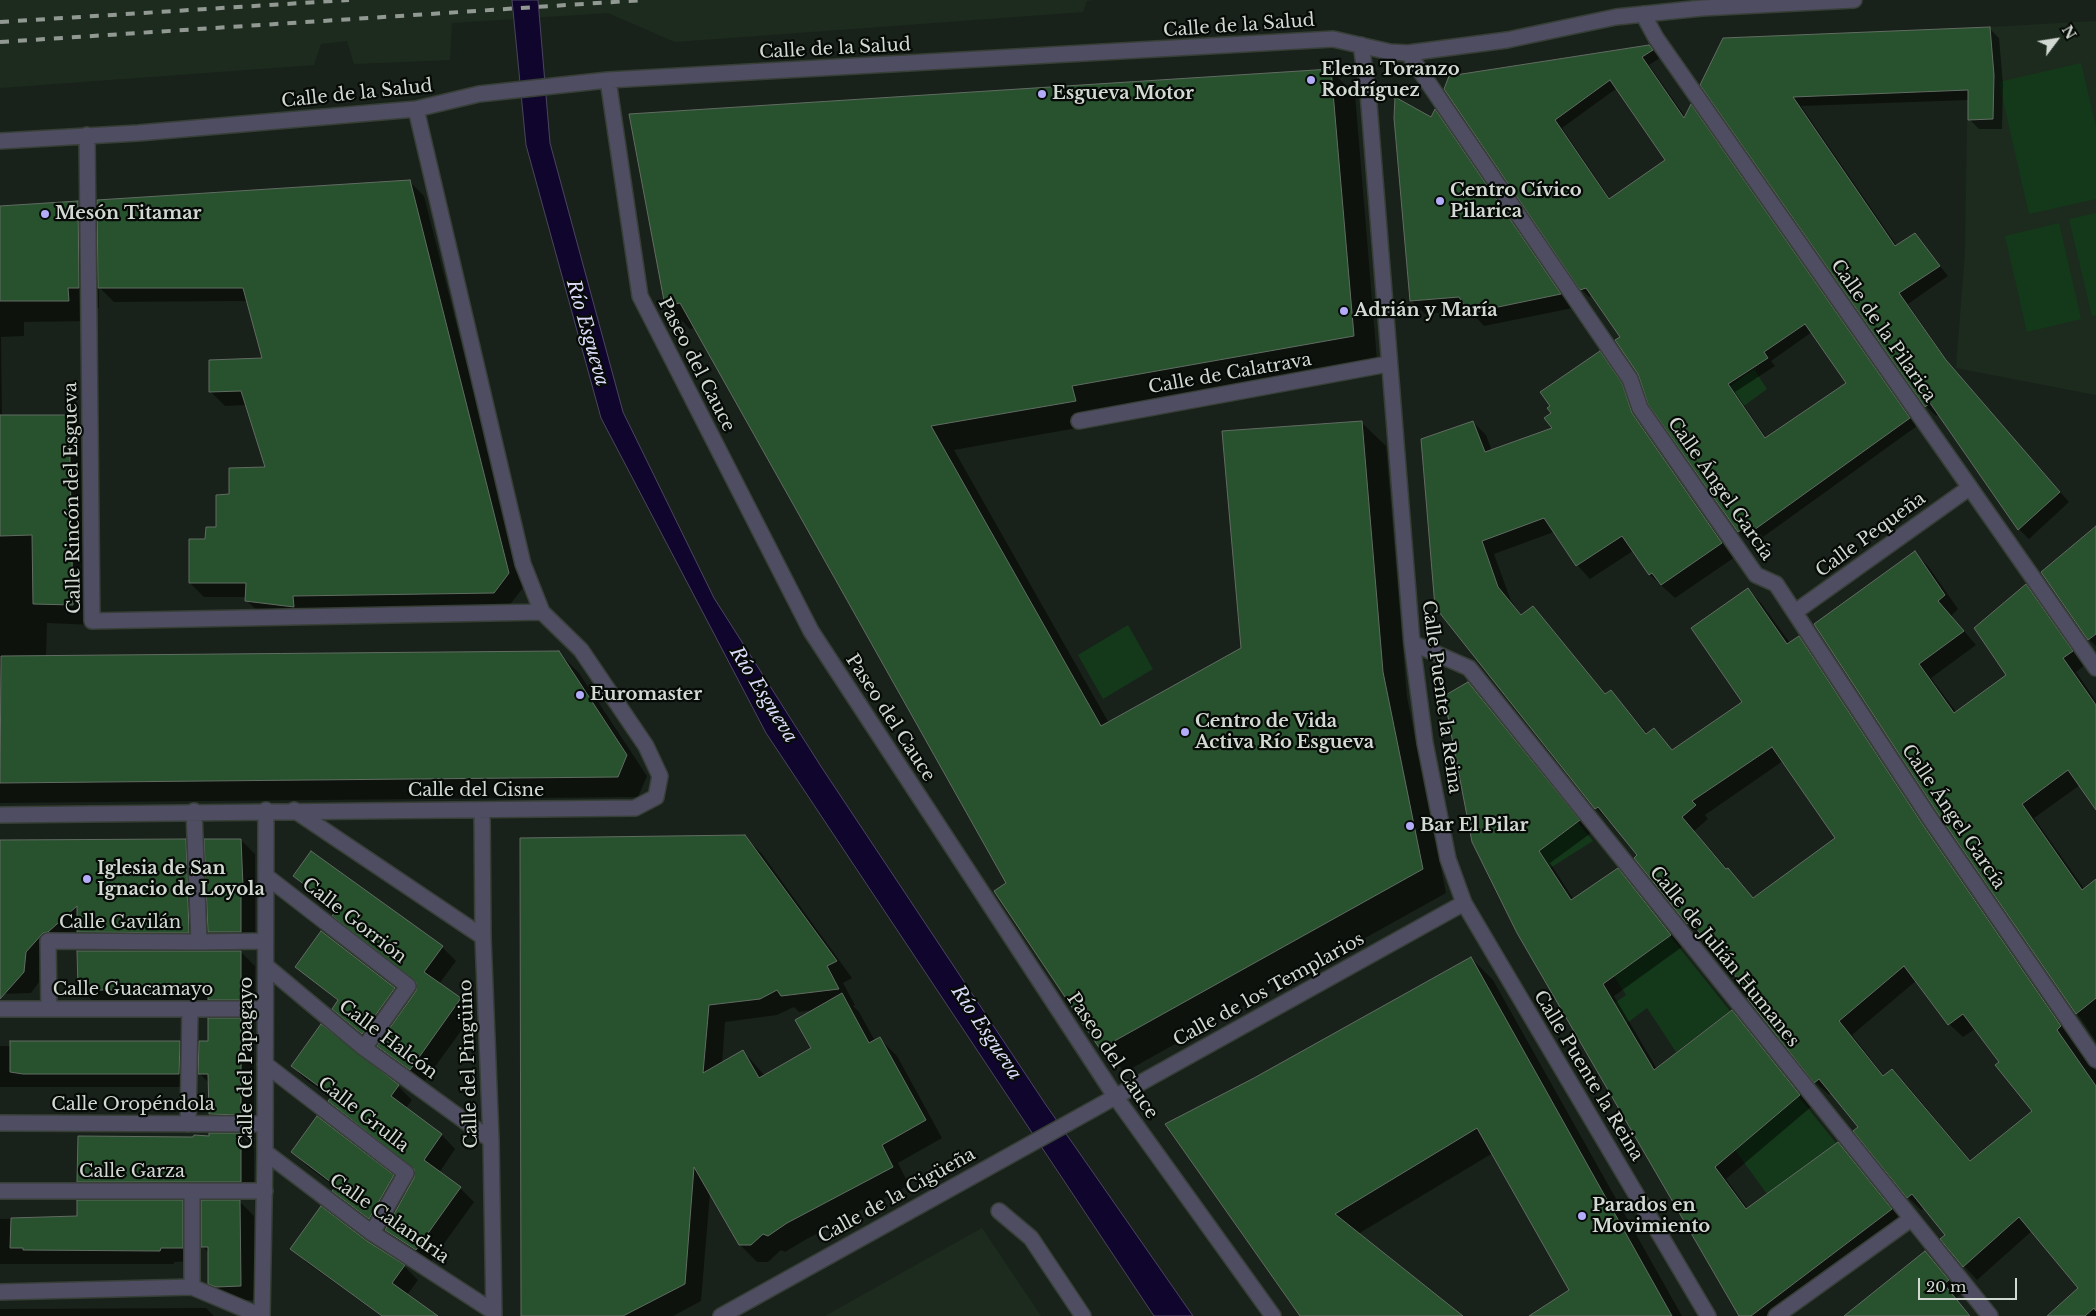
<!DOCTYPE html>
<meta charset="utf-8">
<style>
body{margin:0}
#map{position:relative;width:2096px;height:1316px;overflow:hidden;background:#19221a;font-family:"Libre Baskerville",serif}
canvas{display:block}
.north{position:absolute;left:2031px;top:15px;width:50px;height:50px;-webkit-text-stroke:4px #070b07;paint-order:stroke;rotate:59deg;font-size:14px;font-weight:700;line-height:20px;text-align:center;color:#d2d8d2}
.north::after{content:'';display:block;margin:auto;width:18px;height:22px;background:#d2d8d2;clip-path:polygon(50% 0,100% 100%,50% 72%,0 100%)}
.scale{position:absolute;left:1918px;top:1278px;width:99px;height:22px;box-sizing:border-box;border:2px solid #d2d8d2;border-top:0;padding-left:6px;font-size:15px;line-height:18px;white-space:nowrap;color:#d2d8d2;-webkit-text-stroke:4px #070b07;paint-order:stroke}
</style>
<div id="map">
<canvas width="2096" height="1316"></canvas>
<div class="north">N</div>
<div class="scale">20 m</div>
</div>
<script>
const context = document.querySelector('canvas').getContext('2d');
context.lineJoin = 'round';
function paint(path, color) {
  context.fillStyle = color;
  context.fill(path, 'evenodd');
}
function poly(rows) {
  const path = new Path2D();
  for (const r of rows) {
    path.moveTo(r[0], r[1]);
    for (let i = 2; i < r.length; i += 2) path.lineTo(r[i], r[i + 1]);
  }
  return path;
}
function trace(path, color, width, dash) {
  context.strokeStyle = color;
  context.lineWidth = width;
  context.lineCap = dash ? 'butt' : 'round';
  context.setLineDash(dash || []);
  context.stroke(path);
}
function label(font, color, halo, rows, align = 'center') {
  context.font = font + ' "Libre Baskerville",serif';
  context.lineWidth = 4.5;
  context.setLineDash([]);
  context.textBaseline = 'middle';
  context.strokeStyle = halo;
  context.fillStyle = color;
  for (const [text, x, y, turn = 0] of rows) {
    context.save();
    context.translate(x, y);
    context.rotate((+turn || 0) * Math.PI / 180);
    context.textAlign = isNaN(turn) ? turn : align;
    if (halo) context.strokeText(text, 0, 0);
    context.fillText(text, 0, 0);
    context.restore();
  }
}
paint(poly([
 [0,0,1093,0,1087,1,1083,12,675,42,608,13,452,23,450,60,354,64,347,41,321,44,314,65,0,88],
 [2096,21,2096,395,1956,368,1965,253,1968,63,1993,62,1990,27],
 [982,1228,1041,1316,825,1316]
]), '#1d2b1e');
paint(poly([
 [2081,63,2096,127,2096,199,2029,214,1999,82],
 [2096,213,2096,315,2092,316,2069,219],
 [2059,223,2081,319,2027,332,2005,236],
 [1754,369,1767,389,1693,443,1679,422],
 [1128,625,1153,669,1103,699,1078,655],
 [1577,822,1593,841,1501,899,1493,885],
 [1670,936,1730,1011,1676,1052,1647,1008,1587,1053,1574,1031,1626,995,1614,976],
 [1798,1096,1836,1143,1767,1194,1735,1150]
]), '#14391a');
const water = poly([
 [512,0,538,0,550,143,623,412,714,598,822,768,1046,1105,1193,1316,1154,1316,766,733,601,418,526,145,512,0]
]);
paint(water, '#10062d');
trace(water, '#4a455e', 1);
paint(poly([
 [1989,28,1999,38,2003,85,2002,129,1979,129,1969,119,1969,100,1801,106,1897,246,1914,234,1948,276,1908,304,1955,372,2069,502,2029,539,2019,529,1939,414,1936,416,1926,406,1701,85],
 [1649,46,1660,58,1649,65,1686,118,1691,106,1917,426,1763,537,1757,532,1746,539,1739,532,1650,403,1622,337,1593,296,1589,297,1581,289,1445,89],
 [1617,88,1667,160,1611,200,1562,128],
 [1812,332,1848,383,1767,439,1735,392,1775,366,1771,361],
 [1330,70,1355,94,1377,360,1096,410,1099,424,954,450,1109,723,1242,648,1361,422,1386,446,1407,697,1446,893,1125,1072,1101,1048,696,328,690,329,666,305],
 [1435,111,1448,124,1573,308,1484,326,1469,310,1425,314,1411,300,1432,118],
 [409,181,424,196,523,588,508,607,261,614,246,600,246,597,204,597,190,583,207,540,217,528,231,496,266,469,247,405,225,406,211,392,210,361,264,360,248,301,114,302,99,287,99,308,89,308,89,321,24,322,24,336,1,337,2,417,69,416,90,437,93,625,47,623,46,657,558,652,579,673,647,776,638,797,0,803,0,207,78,202,99,223],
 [1599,353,1613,366,1735,557,1675,598,1650,575,1633,551,1590,579,1577,565,1554,532,1494,554,1511,601,1522,616,1533,607,1606,695,1611,691,1648,734,1654,729,1673,751,1744,702,1748,589,1761,603,1790,643,1799,637,1812,651,1936,840,2096,1071,2096,1316,2049,1316,2079,1288,2032,1231,1977,1280,1964,1266,1942,1239,1947,1235,1925,1208,1921,1210,1908,1197,1860,1127,1831,1093,1829,1095,1815,1082,1753,995,1703,935,1701,936,1688,923,1639,856,1610,821,1609,822,1596,808,1436,607,1473,422,1486,435,1492,451,1554,428,1552,414],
 [1783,761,1837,838,1754,899,1694,831,1708,819,1705,815],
 [1917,980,1949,1024,1963,1037,1975,1029,2034,1111,1972,1162,1906,1084,1892,1071,1885,1077,1852,1035],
 [2096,529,2096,646,2089,639],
 [1914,552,1928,566,1958,609,1951,616,1976,645,1931,678,1957,713,2008,675,2026,586,2039,599,2085,665,2076,672,2096,701,2096,809,2080,785,2034,818,2085,890,2096,881,2096,1041,1940,814,1815,625],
 [1468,684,1591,833,1550,863,1574,900,1618,870,1682,947,1614,996,1657,1069,1732,1012,1811,1107,1726,1179,1748,1209,1838,1143,1903,1222,1781,1316,1740,1316,1722,1282],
 [745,837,762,854,852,978,843,983,855,1005,853,1006,859,1012,875,1041,880,1039,897,1056,942,1138,898,1163,909,1185,805,1240,785,1252,781,1250,768,1262,757,1262,740,1245,710,1193,701,1301,673,1316,522,1316],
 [794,1007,799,1012,814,1010,812,1049,765,1076,743,1051,722,1064,725,1022,777,1015],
 [241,840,255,854,255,945,223,946,209,932],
 [0,841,185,841,199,855,203,946,92,945,78,931,62,945,57,947,39,966,39,982,31,993,0,994],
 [295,876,442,947,456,961,439,984,460,999,474,1013,424,1082,347,1023,334,1009,339,1002,297,966,394,989,409,1003,417,992,418,985,348,929,334,915,337,911],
 [241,952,255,966,254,1013,105,1003,93,1001,79,987],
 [1471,958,1493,980,1682,1316,1532,1316,1571,1290,1493,1153,1358,1234,1461,1316,1302,1316,1254,1079],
 [240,1020,254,1034,254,1128,224,1128,210,1114,210,1084,200,1074,209,1042],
 [180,1043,193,1057,193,1087,0,1087,0,1046],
 [292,1066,398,1086,412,1100,406,1108,442,1135,455,1149,439,1173,460,1188,474,1202,430,1263,400,1244,385,1229,383,1232,348,1205,334,1191,336,1188,307,1166,293,1152,393,1176,408,1191,415,1178,415,1171,344,1115,330,1101,332,1098,306,1080],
 [240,1135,254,1148,254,1195,92,1195,78,1181,195,1139],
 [182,1202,196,1216,196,1261,174,1262,174,1264,0,1264,0,1219,78,1217],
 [240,1202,254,1216,254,1300,231,1300,224,1297,209,1283,209,1253,203,1247],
 [366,1242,404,1266,418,1280,407,1295,436,1316,381,1316,306,1262,292,1248],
 [1925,1252,1961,1294,1956,1298,1971,1316,1852,1316],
 [206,1308,214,1316,0,1316,0,1309]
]), '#0007');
const building = poly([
 [1990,27,1994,75,1993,119,1968,120,1968,90,1793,97,1895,246,1915,233,1940,266,1899,293,1946,360,2060,492,2018,530,1930,403,1925,407,1700,85,1723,38,1990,27],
 [1649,45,1653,50,1642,57,1684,118,1691,104,1910,418,1754,530,1750,524,1738,532,1648,404,1638,374,1615,340,1620,337,1586,288,1580,290,1444,89,1449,76,1649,45],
 [1610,80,1665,160,1609,199,1555,120,1610,80],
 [1805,324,1846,383,1765,438,1728,384,1768,358,1764,352,1805,324],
 [1331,69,1354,336,1072,386,1076,401,931,426,1101,726,1241,648,1222,431,1362,421,1383,672,1423,869,1100,1049,994,891,1006,883,680,303,665,306,629,114,1331,69],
 [1395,97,1431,117,1435,109,1561,294,1469,313,1459,297,1410,301,1394,118,1395,97],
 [410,180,509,573,494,593,293,596,294,607,245,601,246,583,189,583,189,539,205,539,206,527,216,527,216,495,229,494,229,468,265,467,241,391,209,392,209,360,262,358,243,288,98,288,97,200,410,180],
 [78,201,79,288,68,288,69,301,0,301,0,206,78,201],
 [1600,351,1622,383,1632,413,1722,543,1661,585,1652,573,1649,575,1622,536,1576,566,1544,518,1482,541,1498,587,1521,615,1533,606,1605,694,1611,690,1646,734,1654,728,1672,750,1742,702,1691,628,1748,588,1787,644,1799,636,1923,825,2061,1026,2057,1030,2096,1086,2096,1311,2094,1308,2085,1316,2047,1316,2078,1288,2019,1217,1963,1267,1940,1239,1945,1235,1912,1194,1907,1198,1853,1131,1858,1127,1819,1079,1814,1083,1747,998,1751,995,1690,921,1687,924,1634,858,1637,855,1598,807,1595,809,1435,607,1421,439,1473,421,1485,452,1552,428,1544,418,1551,413,1547,408,1550,406,1540,392,1600,351],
 [1772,747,1835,838,1753,898,1728,868,1726,869,1682,817,1696,805,1692,801,1772,747],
 [1904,966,1948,1025,1963,1014,1999,1062,1995,1065,2032,1111,1970,1161,1892,1069,1883,1076,1839,1021,1904,966],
 [0,415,69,415,73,605,33,604,32,535,0,536,0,415],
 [2096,526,2096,634,2088,640,2041,572,2096,526],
 [1915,551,1945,595,1938,601,1964,631,1919,664,1954,713,2006,675,1974,628,2026,584,2073,651,2063,658,2096,705,2096,810,2068,770,2022,804,2082,890,2096,879,2096,998,2076,1014,1939,815,1814,624,1915,551],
 [559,651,627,755,618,777,0,783,1,656,559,651],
 [1468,682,1580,820,1539,851,1571,900,1618,868,1671,935,1603,984,1654,1070,1732,1010,1800,1095,1715,1167,1746,1209,1838,1142,1892,1209,1751,1316,1739,1316,1517,933,1472,842,1444,696,1468,682],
 [745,835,837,961,827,966,839,989,781,996,777,990,760,999,709,1005,703,1073,743,1050,759,1078,811,1048,795,1020,842,993,869,1043,880,1037,926,1120,882,1145,893,1167,787,1223,768,1236,763,1234,751,1245,739,1245,694,1167,685,1284,623,1316,521,1316,520,838,745,835],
 [186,839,189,933,77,932,77,906,48,932,43,933,26,952,24,972,0,999,0,840,186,839],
 [204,839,241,839,243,886,241,886,241,932,208,932,204,839],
 [311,851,443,946,424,972,461,998,410,1070,377,1046,416,991,416,982,332,916,337,909,293,876,311,851],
 [321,931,395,988,362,1034,332,1009,338,1000,295,967,321,931],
 [77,951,241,951,241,1000,208,1000,208,990,90,990,78,988,77,951],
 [1471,957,1545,1089,1672,1316,1529,1316,1569,1290,1477,1128,1335,1214,1463,1316,1300,1316,1165,1124,1254,1078,1471,957],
 [208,1018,241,1018,241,1115,209,1114,208,1074,198,1074,199,1041,208,1041,208,1018],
 [321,1024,399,1085,391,1096,442,1134,424,1160,461,1187,416,1250,385,1230,414,1178,414,1169,328,1101,332,1096,291,1066,321,1024],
 [10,1041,180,1041,179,1074,23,1074,10,1072,10,1041],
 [317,1116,394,1175,369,1219,332,1191,336,1186,291,1152,317,1116],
 [209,1133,241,1133,241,1182,77,1182,78,1136,193,1137,194,1135,209,1136,209,1133],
 [77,1200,183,1200,183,1248,161,1248,160,1251,23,1250,23,1248,10,1248,11,1218,77,1216,77,1200],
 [201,1200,240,1200,241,1286,216,1287,208,1284,208,1247,201,1247,201,1200],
 [321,1206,367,1241,405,1265,392,1283,438,1316,382,1316,290,1249,321,1206],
 [1925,1251,1949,1280,1944,1284,1970,1316,1844,1316,1925,1251]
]);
paint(building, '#28512e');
trace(building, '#616c62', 1);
const minor = poly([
 [1643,14,1656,38,2096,668],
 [1361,45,1368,92,1412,643,1425,743,1448,859,1464,903,1708,1316],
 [1408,53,1630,379,1640,408,1756,575,1776,584,1931,820,2096,1060],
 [608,80,640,296,811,631,1115,1096,1273,1316],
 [87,135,92,621,542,612],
 [0,141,138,133,416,109,479,94,608,80,1333,39,1390,52,1408,53,1507,40,1616,17,1702,8,1854,0],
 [1079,421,1388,364],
 [1795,612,1969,488],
 [1412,643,1469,668,1990,1316],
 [294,810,483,937],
 [482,810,483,937,491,1140,494,1316],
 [0,815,635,808,656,797,660,776,646,746,581,650,542,612,523,564,416,109],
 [266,876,408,986,364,1048],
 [199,942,265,941],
 [266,966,364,1048,491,1140],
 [0,1009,265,1009],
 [49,1009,48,941,199,942,194,811],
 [265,1064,406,1173,372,1233],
 [0,1123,265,1124],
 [188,1124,190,1009],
 [265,1152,372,1233,494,1312],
 [0,1191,265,1191],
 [999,1211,1031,1238,1083,1316],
 [192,1287,261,1316],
 [0,1292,192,1287,192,1191],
 [262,1316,265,1152,266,810],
 [721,1316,1464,903],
 [1776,1316,1911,1219]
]);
trace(minor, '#373f37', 18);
trace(minor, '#4e4d61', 15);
trace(poly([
 [0,22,349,0],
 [0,42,644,0]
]), '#929992', 4, [9, 9]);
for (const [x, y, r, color] of [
 [1311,80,5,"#b3adf9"],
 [1042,94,5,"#b3adf9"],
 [1440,201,5,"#b3adf9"],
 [45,214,5,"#b3adf9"],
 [1344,311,5,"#b3adf9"],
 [580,695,5,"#b3adf9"],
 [1185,732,5,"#b3adf9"],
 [1410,826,5,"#b3adf9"],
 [87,879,5,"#b3adf9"],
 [1582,1216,5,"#b3adf9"]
]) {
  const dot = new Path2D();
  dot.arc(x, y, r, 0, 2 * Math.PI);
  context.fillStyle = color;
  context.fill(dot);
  trace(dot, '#070b07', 2);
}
label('18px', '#d2d8d2', '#070b07', [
 ["Calle de la Salud",1239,26,-4],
 ["Calle de la Salud",835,49,-3],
 ["Calle de la Salud",357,94,-6],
 ["Calle de la Pilarica",1883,331,55],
 ["Paseo del Cauce",696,365,63],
 ["Calle de Calatrava",1230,374,-10],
 ["Calle Ángel García",1720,489,55],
 ["Calle Rincón del Esgueva",73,498,-91],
 ["Calle Pequeña",1871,535,-36],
 ["Calle Puente la Reina",1441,697,82],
 ["Paseo del Cauce",890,718,57],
 ["Calle del Cisne",476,791],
 ["Calle Ángel García",1953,817,56],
 ["Calle Gorrión",354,921,38],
 ["Calle Gavilán",120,923],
 ["Calle de Julián Humanes",1724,957,51],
 ["Calle Guacamayo",133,990],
 ["Calle de los Templarios",1269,990,-29],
 ["Calle Halcón",388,1040,37],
 ["Paseo del Cauce",1112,1056,56],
 ["Calle del Papagayo",247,1063,-90],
 ["Calle del Pingüino",469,1064,-92],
 ["Calle Puente la Reina",1588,1076,59],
 ["Calle Oropéndola",133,1105],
 ["Calle Grulla",363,1115,38],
 ["Calle Garza",132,1172],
 ["Calle de la Cigüeña",897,1196,-29],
 ["Calle Calandria",389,1219,35]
]);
label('bold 18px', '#d2d8d2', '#070b07', [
 ["Elena Toranzo",1321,70],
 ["Rodríguez",1321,91],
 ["Esgueva Motor",1052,94],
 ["Centro Cívico",1450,191],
 ["Pilarica",1450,212],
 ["Mesón Titamar",55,214],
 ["Adrián y María",1354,311],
 ["Euromaster",590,695],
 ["Centro de Vida",1195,722],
 ["Activa Río Esgueva",1195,743],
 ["Bar El Pilar",1420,826],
 ["Iglesia de San",97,869],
 ["Ignacio de Loyola",97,890],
 ["Parados en",1592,1206],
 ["Movimiento",1592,1227]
], 'left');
label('italic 19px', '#dad8f7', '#070b07', [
 ["Río Esgueva",587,333,74],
 ["Río Esgueva",763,695,58],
 ["Río Esgueva",986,1033,56]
]);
</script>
